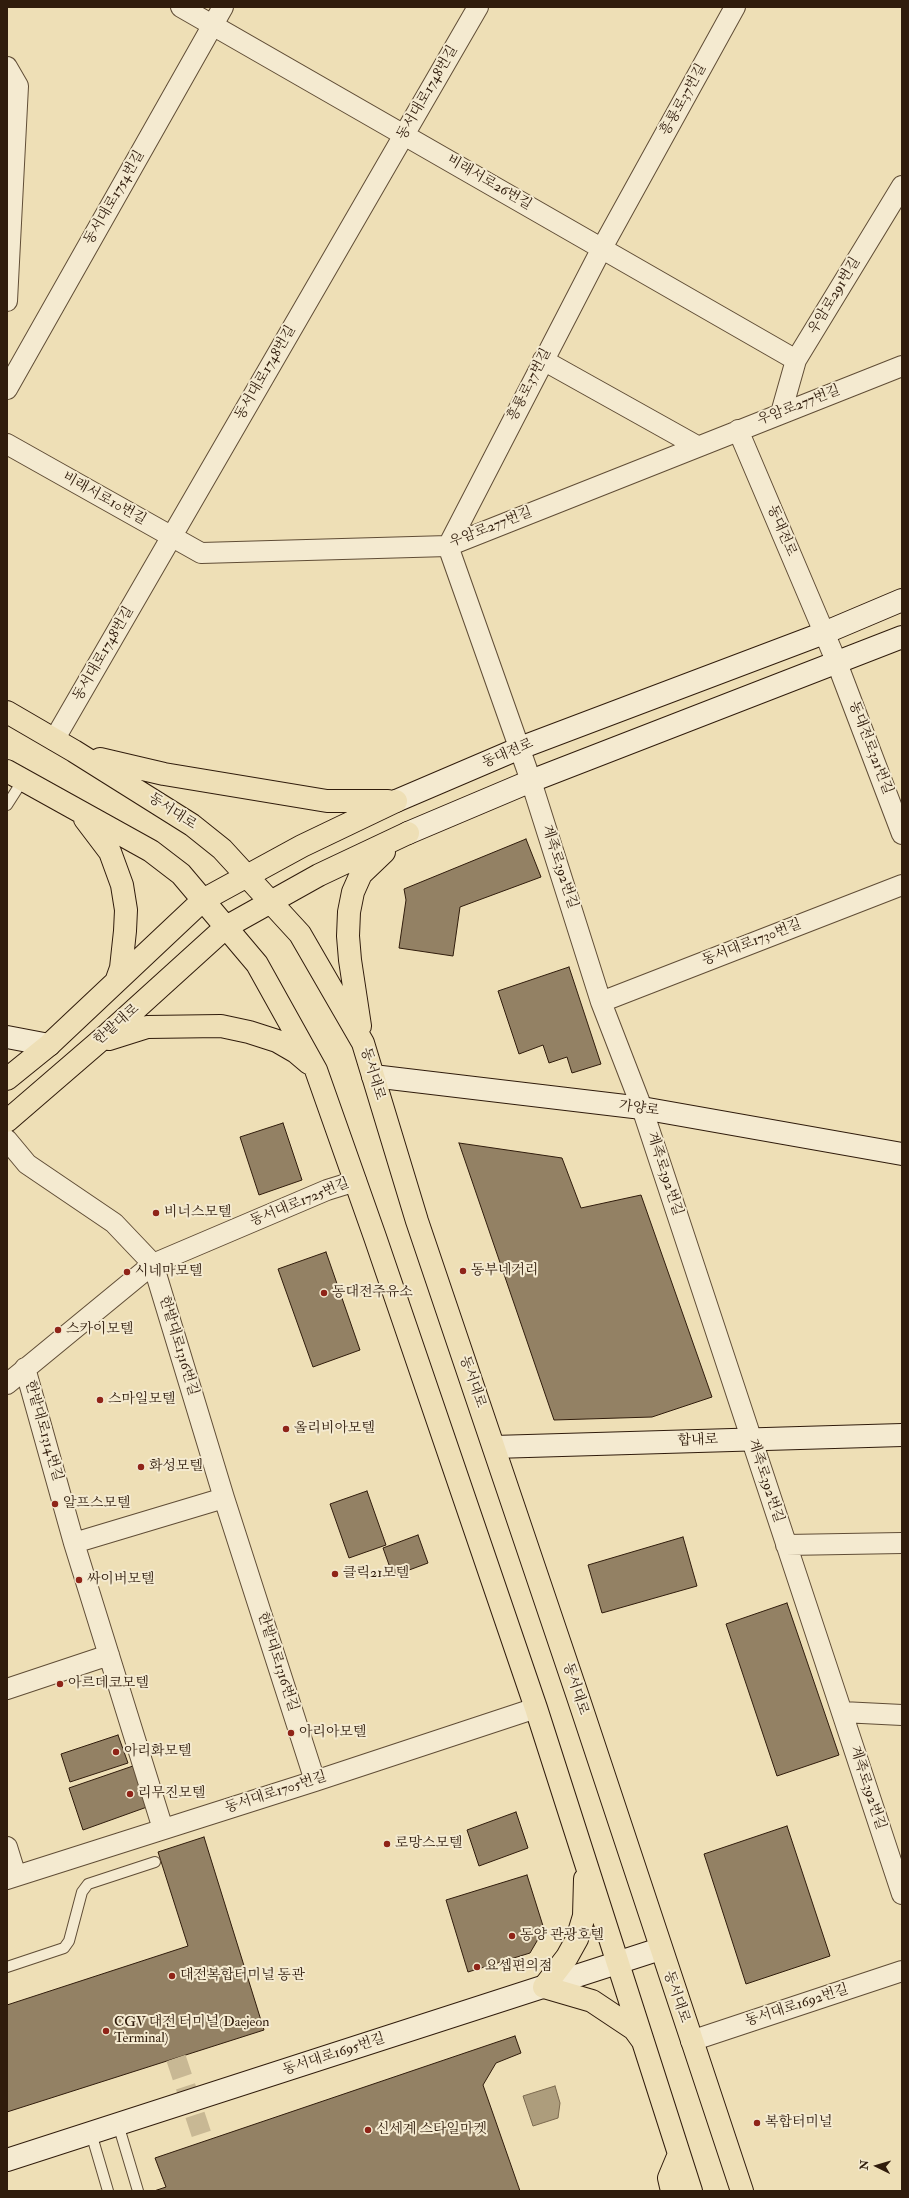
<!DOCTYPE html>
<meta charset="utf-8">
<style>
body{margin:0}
#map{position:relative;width:909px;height:2198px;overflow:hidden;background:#eedfb6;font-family:"IM FELL Double Pica",serif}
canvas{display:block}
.frame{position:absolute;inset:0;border:8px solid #301c0c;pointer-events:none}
.north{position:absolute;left:857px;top:2146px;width:40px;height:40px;-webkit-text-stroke:3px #f4ead0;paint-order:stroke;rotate:275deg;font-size:11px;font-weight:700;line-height:16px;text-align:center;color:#301c0c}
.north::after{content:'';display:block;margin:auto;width:14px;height:18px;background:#301c0c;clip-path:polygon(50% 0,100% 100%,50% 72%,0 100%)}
</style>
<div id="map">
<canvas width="909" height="2198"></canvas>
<div class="frame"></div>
<div class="north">N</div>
</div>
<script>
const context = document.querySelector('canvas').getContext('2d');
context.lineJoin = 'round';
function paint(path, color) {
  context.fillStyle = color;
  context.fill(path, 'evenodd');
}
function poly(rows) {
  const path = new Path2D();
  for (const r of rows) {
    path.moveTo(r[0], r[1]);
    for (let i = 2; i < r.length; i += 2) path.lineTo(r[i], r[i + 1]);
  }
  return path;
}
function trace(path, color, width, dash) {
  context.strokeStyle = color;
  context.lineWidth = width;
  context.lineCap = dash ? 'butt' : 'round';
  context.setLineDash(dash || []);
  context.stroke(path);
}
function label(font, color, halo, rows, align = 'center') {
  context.font = font + ' "IM FELL Double Pica","Noto Serif KR",serif';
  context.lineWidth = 4;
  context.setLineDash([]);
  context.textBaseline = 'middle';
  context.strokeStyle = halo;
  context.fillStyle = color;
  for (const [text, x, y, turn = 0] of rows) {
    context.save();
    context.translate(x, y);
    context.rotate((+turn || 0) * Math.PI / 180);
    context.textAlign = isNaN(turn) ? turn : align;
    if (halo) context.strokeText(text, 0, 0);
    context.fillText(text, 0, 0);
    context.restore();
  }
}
const water = poly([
 [555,2086,560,2103,558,2118,533,2126,523,2096,555,2086]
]);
paint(water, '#ad9d7c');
trace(water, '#7b694f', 1);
const building = poly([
 [526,839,541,877,460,907,453,956,399,948,406,900,404,889,526,839],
 [569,967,601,1064,572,1073,567,1057,549,1063,543,1045,519,1054,498,991,569,967],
 [283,1123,302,1180,259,1195,240,1137,283,1123],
 [459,1143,562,1158,581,1208,641,1195,712,1397,652,1417,554,1420,459,1143],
 [326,1252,360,1350,313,1367,278,1269,326,1252],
 [367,1491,386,1545,349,1558,330,1504,367,1491],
 [418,1535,428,1563,393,1576,383,1548,418,1535],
 [683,1537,697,1586,602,1613,588,1565,683,1537],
 [787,1603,839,1755,777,1776,726,1624,787,1603],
 [118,1735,128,1763,70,1782,61,1754,118,1735],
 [133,1766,147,1807,83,1830,69,1788,133,1766],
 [516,1812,528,1848,479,1866,467,1830,516,1812],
 [787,1826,830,1956,746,1984,704,1854,787,1826],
 [204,1837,264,2030,7,2112,7,2005,188,1946,158,1852,204,1837],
 [527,1875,544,1929,530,1953,468,1972,446,1900,527,1875],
 [515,2036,521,2053,496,2063,483,2085,520,2191,154,2191,166,2187,155,2158,515,2036]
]);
paint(building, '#938164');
trace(building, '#301c0c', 1);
trace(poly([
 [176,2058,204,2142]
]), '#c8b894', 20, [20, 10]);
const lane = poly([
 [7,805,23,780],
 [7,1967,64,1948,69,1941,82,1892,88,1884,155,1862],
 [118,2124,138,2191],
 [91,2133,108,2191]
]);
const street = poly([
 [181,7,796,360],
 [735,7,602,248,448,546,531,781,601,1002,642,1108,902,1894],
 [7,67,18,86,7,301],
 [543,360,697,446],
 [7,389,223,7],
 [781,413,796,360,902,186],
 [738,430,837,663,902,834],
 [7,444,201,553,448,546,902,366],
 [54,740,478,7],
 [601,1002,902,885],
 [7,1140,27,1164,114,1223,153,1264,224,1498,315,1781],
 [25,1368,74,1543,163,1829],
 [7,1384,153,1264,327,1190,356,1181],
 [74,1543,224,1498],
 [786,1545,902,1543],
 [7,1689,109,1655],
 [842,1712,902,1715],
 [7,1847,16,1876],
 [7,1879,315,1781,536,1708],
 [691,2041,902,1971]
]);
const secondary = poly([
 [396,801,520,748,824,633,902,600],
 [408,833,531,781,902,637],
 [7,1037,49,1045],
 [373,1076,642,1108,902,1154],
 [494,1447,902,1435],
 [7,2160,660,1949]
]);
const primary = poly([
 [7,712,74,751,192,825,222,849,300,934,363,1043,417,1221,578,1697,742,2191],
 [100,759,164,774,327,801,388,801],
 [7,771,151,851,181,874,257,964,316,1070,375,1237,536,1708,691,2191],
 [85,819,110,852,122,885,126,910,125,931,121,968,116,982],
 [360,1026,350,960,348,936,349,912,353,892,361,874,384,852],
 [109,1039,147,1027,221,1026,249,1032,277,1041,296,1052,309,1063],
 [7,1079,49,1045,203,900,302,846,396,801],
 [7,1121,109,1033,226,927,319,875,408,833],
 [585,1879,584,1916,577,1939,567,1957,544,1987,592,2001,634,2029,642,2040],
 [672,2191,669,2178,679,2154]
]);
trace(lane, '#604d36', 12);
trace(street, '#604d36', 22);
trace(secondary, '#301c0c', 24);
trace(primary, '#301c0c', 24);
trace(lane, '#f4ead0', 10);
trace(street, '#f4ead0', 20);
trace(secondary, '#f4ead0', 22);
trace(primary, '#eedfb6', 22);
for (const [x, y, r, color] of [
 [156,1213,4,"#8f2418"],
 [463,1271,4,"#8f2418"],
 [127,1272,4,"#8f2418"],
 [324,1293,4,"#8f2418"],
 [58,1330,4,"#8f2418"],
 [100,1400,4,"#8f2418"],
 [286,1429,4,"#8f2418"],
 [141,1467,4,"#8f2418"],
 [55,1504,4,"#8f2418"],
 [335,1574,4,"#8f2418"],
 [79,1580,4,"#8f2418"],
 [60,1684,4,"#8f2418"],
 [291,1733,4,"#8f2418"],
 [116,1752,4,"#8f2418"],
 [130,1794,4,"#8f2418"],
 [387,1844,4,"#8f2418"],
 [512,1936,4,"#8f2418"],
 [477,1967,4,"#8f2418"],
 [172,1976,4,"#8f2418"],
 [106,2031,4,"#8f2418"],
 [757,2123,4,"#8f2418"],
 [368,2130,4,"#8f2418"]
]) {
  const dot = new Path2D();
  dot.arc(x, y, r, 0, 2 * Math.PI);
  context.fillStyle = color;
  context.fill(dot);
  trace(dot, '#f4ead0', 1.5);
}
label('14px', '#301c0c', '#f4ead0', [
 ["동서대로1748번길",428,93,-60],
 ["흥룡로37번길",684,100,-61],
 ["비래서로26번길",489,183,30],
 ["동서대로1754번길",115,198,-60],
 ["우암로291번길",835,296,-59],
 ["동서대로1748번길",266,373,-60],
 ["흥룡로37번길",530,385,-63],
 ["우암로277번길",799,406,-21],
 ["비래서로10번길",104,499,29],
 ["우암로277번길",491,528,-21],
 ["동대전로",781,531,67],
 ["동서대로1748번길",104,654,-60],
 ["동대전로321번길",870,748,69],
 ["동대전로",508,754,-23],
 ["동서대로",172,812,33],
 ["계족로392번길",559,867,72],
 ["동서대로1730번길",752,943,-21],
 ["한밭대로",117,1025,-41],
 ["동서대로",372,1074,73],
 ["가양로",639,1109,8],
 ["계족로392번길",664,1174,72],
 ["동서대로1725번길",300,1203,-22],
 ["한밭대로1316번길",178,1346,73],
 ["동서대로",472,1382,71],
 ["한밭대로1314번길",43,1431,74],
 ["합내로",698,1441,-2],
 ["계족로392번길",765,1481,72],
 ["한밭대로1316번길",277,1662,72],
 ["동서대로",575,1689,72],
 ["계족로392번길",867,1788,72],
 ["동서대로1705번길",276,1793,-18],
 ["동서대로",676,1997,71],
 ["동서대로1692번길",797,2006,-18],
 ["동서대로1695번길",334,2055,-18]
]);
label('14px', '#301c0c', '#f4ead0', [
 ["비너스모텔",164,1213],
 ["동부네거리",471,1271],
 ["시네마모텔",135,1272],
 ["동대전주유소",332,1293],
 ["스카이모텔",66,1330],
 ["스마일모텔",108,1400],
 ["올리비아모텔",294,1429],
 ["화성모텔",149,1467],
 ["알프스모텔",63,1504],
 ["클릭21모텔",343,1574],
 ["싸이버모텔",87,1580],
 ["아르데코모텔",68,1684],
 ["아리아모텔",299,1733],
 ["아리화모텔",124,1752],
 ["리무진모텔",138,1794],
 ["로망스모텔",395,1844],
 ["동양 관광호텔",520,1936],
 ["요셉편의점",485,1967],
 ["대전복합터미널 동관",180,1976],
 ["CGV 대전 터미널(Daejeon",114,2023],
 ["Terminal)",114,2039],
 ["복합터미널",765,2123],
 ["신세계 스타일마켓",376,2130]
], 'left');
</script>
